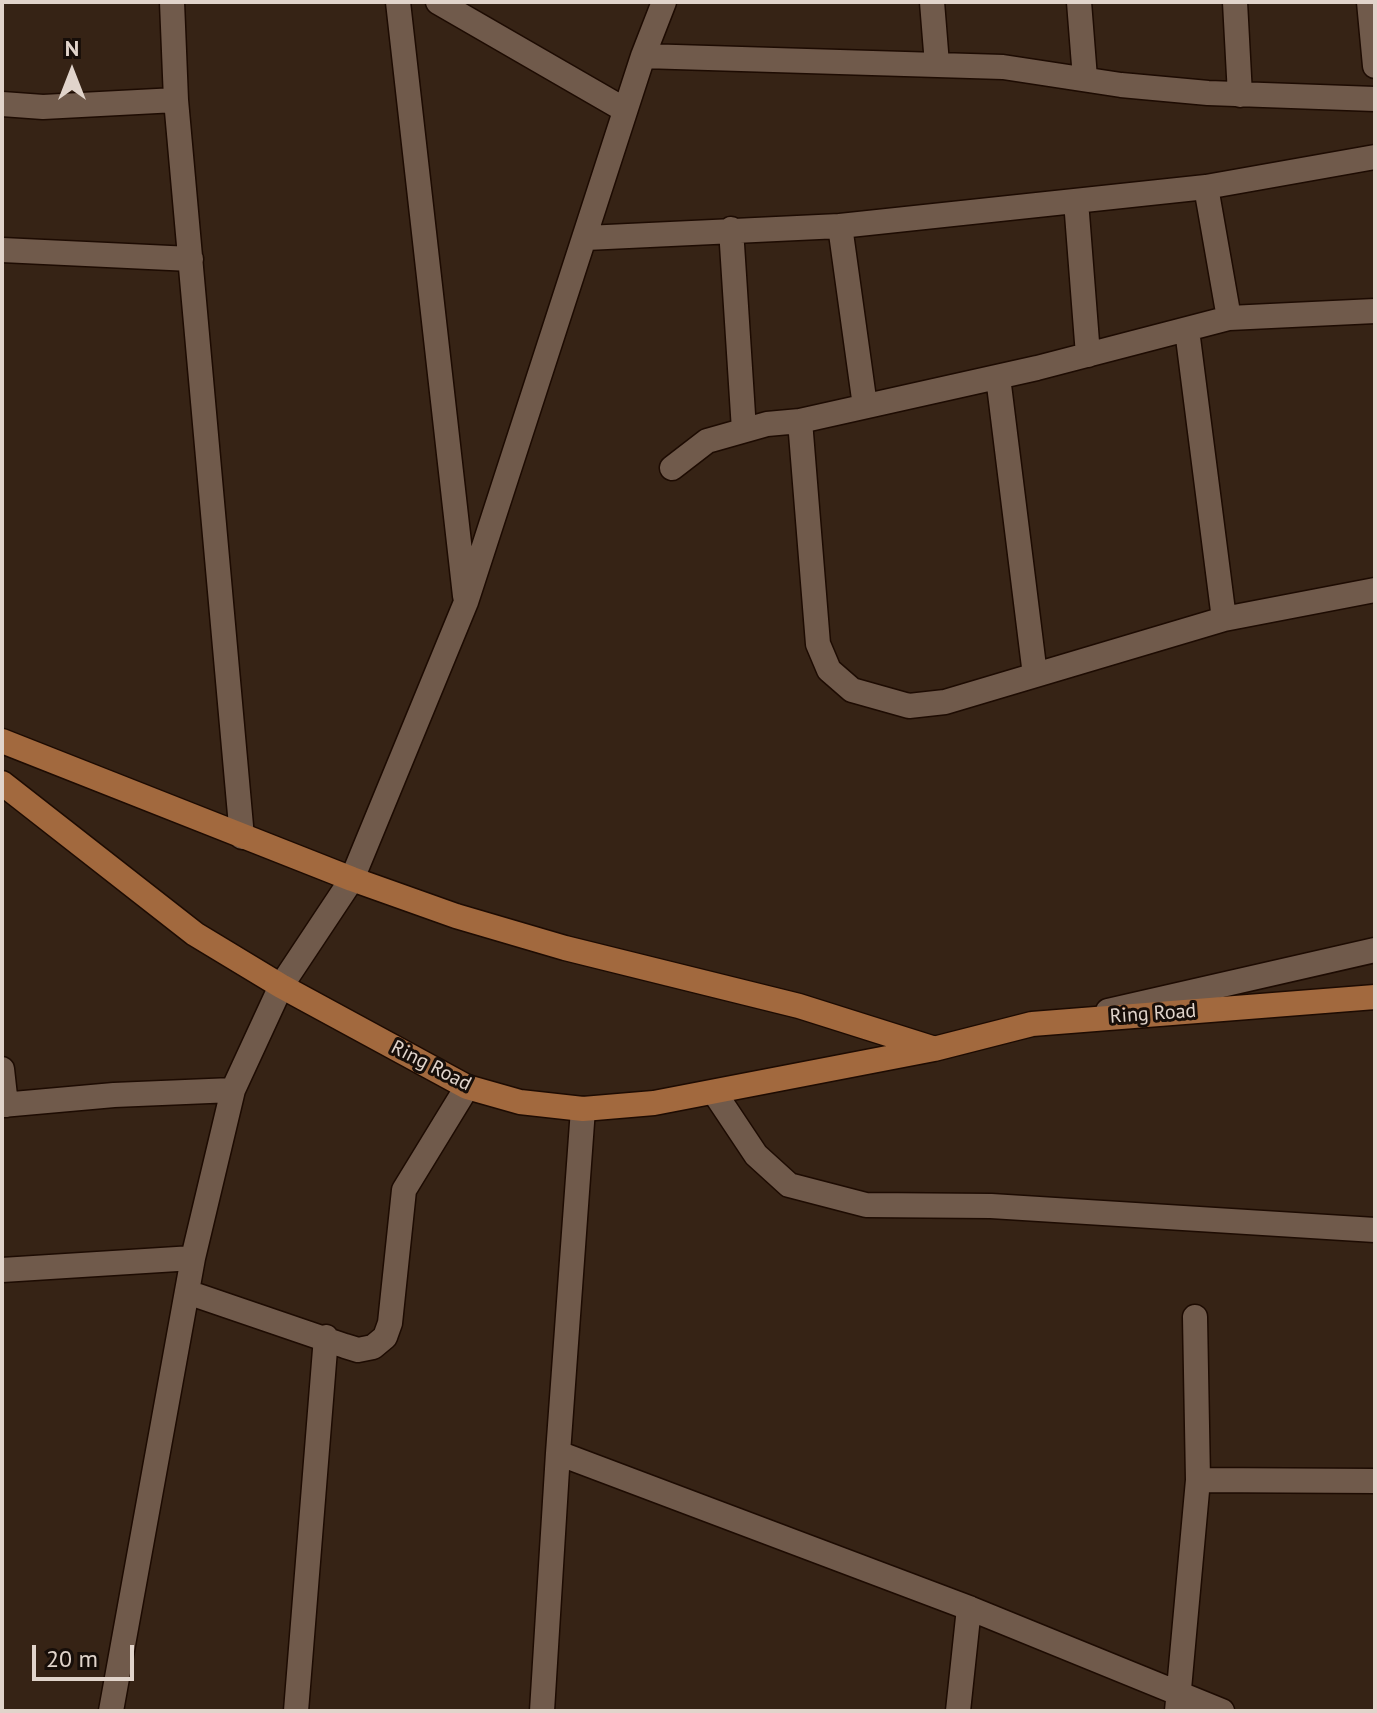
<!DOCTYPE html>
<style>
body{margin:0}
#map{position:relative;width:1377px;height:1713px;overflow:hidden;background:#362315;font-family:"PT Sans",sans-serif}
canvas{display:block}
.frame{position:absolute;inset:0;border:4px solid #e1d4cb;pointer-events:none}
.north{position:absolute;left:32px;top:32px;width:80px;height:80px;-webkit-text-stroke:6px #170e09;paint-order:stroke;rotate:0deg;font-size:22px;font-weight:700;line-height:32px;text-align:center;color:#e1d4cb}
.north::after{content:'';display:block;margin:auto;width:28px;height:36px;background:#e1d4cb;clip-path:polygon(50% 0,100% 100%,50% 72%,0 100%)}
.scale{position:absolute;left:32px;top:1645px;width:102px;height:36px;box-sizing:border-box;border:4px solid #e1d4cb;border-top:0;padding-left:10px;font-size:24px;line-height:28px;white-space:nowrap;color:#e1d4cb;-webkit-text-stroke:6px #170e09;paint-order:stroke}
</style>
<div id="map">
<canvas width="1377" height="1713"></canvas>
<div class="frame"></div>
<div class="north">N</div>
<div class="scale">20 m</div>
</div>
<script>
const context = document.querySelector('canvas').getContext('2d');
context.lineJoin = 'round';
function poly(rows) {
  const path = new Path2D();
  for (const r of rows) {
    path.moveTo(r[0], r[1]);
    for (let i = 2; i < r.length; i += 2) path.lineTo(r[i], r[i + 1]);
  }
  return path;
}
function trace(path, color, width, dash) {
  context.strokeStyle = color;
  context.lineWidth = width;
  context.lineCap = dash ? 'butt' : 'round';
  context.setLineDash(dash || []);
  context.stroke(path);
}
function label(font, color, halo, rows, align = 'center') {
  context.font = font + ' "PT Sans",sans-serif';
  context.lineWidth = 6;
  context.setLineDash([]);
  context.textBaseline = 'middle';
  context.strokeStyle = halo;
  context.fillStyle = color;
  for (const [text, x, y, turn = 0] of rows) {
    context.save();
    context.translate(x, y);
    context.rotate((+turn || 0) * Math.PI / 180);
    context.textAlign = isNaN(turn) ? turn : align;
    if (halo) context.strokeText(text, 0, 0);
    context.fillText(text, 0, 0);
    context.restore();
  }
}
const minor = poly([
 [172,2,176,100,242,837],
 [398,2,465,596],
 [438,2,625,110],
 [932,2,937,64],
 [1079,2,1085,78],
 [1235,2,1240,95],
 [1369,2,1375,66],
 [643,56,1003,67,1121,85,1208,93,1375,99],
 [2,104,43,107,176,100],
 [1206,187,1229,318],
 [1076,201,1088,355],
 [840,226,865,406],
 [731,229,744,430],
 [586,238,840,226,1206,187,1375,157],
 [2,250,191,259],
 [1187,330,1224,619],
 [998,377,1035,675],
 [800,421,818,644,829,670,852,690,909,706,945,702,1224,619,1375,590],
 [672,468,707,441,767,424,800,421,1037,368,1229,318,1375,311],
 [1108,1011,1375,950],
 [2,1069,6,1105],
 [714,1092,756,1155,789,1185,866,1205,991,1206,1375,1230],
 [2,1105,114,1095,233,1090],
 [583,1109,558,1453,969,1608,1222,1711],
 [2,1270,193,1258],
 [187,1292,345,1346,358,1350,373,1347,385,1337,390,1323,404,1190,467,1087],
 [1198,1480,1375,1481],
 [111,1711,193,1258,233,1090,281,986,352,879,466,602,643,56,664,2],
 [296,1711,326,1337],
 [542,1711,558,1453],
 [958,1711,969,1608],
 [1177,1711,1198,1480,1195,1317]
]);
const major = poly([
 [2,741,352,879,456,916,565,948,799,1006,932,1048],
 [2,783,195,934,281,986,467,1087,520,1102,583,1109,654,1103,934,1049,1032,1024,1375,997]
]);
trace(minor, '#1d0b02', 27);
trace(major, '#1d0b02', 27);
trace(minor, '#705a4b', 24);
trace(major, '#a2693e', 24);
label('20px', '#e1d4cb', '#170e09', [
 ["Ring Road",1153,1014,-4],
 ["Ring Road",431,1066,27]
]);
</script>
